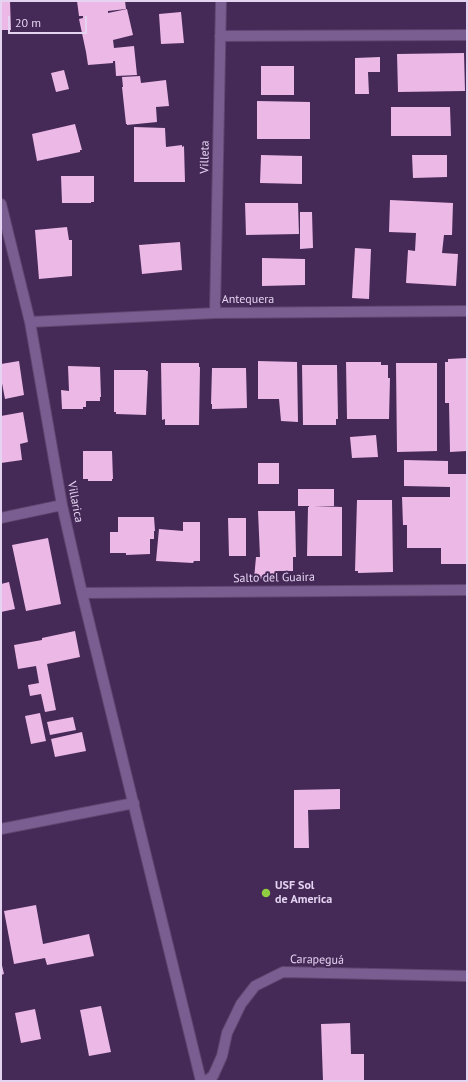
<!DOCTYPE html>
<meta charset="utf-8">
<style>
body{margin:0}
#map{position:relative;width:468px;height:1082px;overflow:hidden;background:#452957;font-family:"PT Sans",sans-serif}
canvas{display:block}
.frame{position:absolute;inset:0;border:2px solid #e4d4f1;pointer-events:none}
.scale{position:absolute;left:8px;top:16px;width:79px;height:18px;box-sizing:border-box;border:2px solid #e4d4f1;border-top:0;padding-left:5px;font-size:12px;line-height:14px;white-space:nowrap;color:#e4d4f1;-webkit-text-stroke:3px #452957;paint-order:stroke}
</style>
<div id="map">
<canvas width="468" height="1082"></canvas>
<div class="frame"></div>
<div class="scale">20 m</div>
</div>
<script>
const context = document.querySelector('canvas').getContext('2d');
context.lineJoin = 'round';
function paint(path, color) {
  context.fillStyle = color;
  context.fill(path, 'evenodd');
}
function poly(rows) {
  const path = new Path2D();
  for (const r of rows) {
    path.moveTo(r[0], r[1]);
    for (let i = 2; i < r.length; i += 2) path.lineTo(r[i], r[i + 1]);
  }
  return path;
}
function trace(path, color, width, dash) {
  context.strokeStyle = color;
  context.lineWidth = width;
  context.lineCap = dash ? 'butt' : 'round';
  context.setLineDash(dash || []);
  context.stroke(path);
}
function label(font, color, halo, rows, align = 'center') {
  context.font = font + ' "PT Sans",sans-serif';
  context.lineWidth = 4;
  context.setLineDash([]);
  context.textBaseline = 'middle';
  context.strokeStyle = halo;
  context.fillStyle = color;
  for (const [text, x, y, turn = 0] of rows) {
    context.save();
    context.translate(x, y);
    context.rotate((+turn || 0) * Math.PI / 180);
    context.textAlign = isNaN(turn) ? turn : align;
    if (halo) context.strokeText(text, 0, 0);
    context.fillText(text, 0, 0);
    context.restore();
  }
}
paint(poly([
 [1,1,10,1,11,30,1,30],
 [77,1,125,1,126,9,108,11,108,13,127,9,133,35,113,40,114,48,134,46,137,75,116,76,115,61,113,61,113,63,88,65,86,52,79,19,83,18,83,16,79,16],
 [181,12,184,43,161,44,159,14],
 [464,53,465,91,398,92,397,54],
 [380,57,380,72,368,72,369,94,355,94,355,58],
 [261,66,294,66,294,95,261,95],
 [64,70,69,89,56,92,51,73],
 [140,76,141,83,166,80,169,106,156,107,157,122,127,125,127,124,126,124,122,87,123,87,122,77],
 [257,101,310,102,310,139,257,139],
 [391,107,450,107,451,136,391,136],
 [75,124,82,150,80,150,80,152,37,161,32,134],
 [134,127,165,128,166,147,182,145,182,147,184,146,185,182,134,182],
 [261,155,302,156,302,184,260,183],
 [412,155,447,155,447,177,413,178],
 [61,176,94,176,94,202,91,202,91,203,62,203],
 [390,200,453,203,452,235,444,235,442,253,458,254,456,286,406,283,408,250,415,251,416,233,389,232],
 [245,203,298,203,299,234,246,235],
 [300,212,312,212,313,248,300,249],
 [67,227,69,240,72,240,72,276,39,279,35,230],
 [180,242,182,270,142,274,139,245],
 [355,248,371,249,369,299,352,298],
 [262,258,305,259,305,285,262,286],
 [467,358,467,451,450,452,449,403,445,403,445,362,448,362,448,359],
 [19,361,24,395,5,399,1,378,1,364],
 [258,361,297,362,298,422,281,421,279,399,258,399],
 [346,362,381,362,381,365,388,365,388,378,390,378,389,419,347,419],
 [161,363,199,363,199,367,200,367,199,425,165,425,165,419,162,420],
 [396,363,437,363,437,451,397,452],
 [302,365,337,365,338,419,336,419,336,425,303,425],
 [68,366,100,367,101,397,100,397,100,401,86,401,86,407,83,407,83,409,62,409,61,390,69,391],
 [212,368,246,368,247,408,212,409,212,404,211,404],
 [114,370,146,370,146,371,148,371,146,415,116,414,116,412,114,412],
 [23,412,28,442,20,444,22,460,1,463,1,416],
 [376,435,378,457,352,458,350,437],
 [83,451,112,451,113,479,112,479,112,481,88,481,88,479,83,479],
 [404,460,448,461,448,474,467,474,467,564,441,564,441,548,407,548,407,525,403,525,402,497,450,497,450,487,404,486],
 [258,463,279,463,279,484,258,484],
 [298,489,334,489,334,506,314,506,342,507,342,556,307,556,308,507,309,507,309,506,298,506],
 [357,500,392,500,393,572,358,573,358,571,355,571],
 [258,511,295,511,296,557,293,557,293,571,278,571,278,578,254,579,256,557,260,557],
 [118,517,154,517,155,531,154,531,154,539,150,539,150,554,126,555,126,553,110,553,110,532,118,532],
 [228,518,246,518,246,556,229,556],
 [183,522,200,522,200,561,194,561,193,563,156,561,159,529,183,531],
 [48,538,61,604,26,611,12,545],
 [9,582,15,609,1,612,1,584],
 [75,631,80,657,47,664,56,710,45,712,41,694,30,696,28,685,39,683,36,666,18,669,14,645,42,640,42,638],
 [40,713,46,741,31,744,25,716],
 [73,717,76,730,50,735,47,722],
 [82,732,86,751,55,757,51,739],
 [340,789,340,809,308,810,309,848,294,848,294,790],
 [36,905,43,944,89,934,94,956,47,965,45,958,14,964,4,911],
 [1,961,4,974,1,975],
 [101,1006,111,1052,89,1056,80,1010],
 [35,1009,41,1039,21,1043,15,1013],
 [350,1023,351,1054,364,1054,364,1081,323,1081,321,1024]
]), '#ecb8e6');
const minor = poly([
 [220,36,467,35],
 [1,204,30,322,62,505,82,593,201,1081],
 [215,313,221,1],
 [30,322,215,313,467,311],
 [1,518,62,505],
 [82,593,467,590],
 [1,829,134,803],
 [206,1081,213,1076,222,1056,227,1033,241,1004,255,986,283,972,467,976]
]);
trace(minor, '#5f466f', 12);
trace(minor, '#7b5e91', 10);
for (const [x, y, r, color] of [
 [266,893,5,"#90cd41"]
]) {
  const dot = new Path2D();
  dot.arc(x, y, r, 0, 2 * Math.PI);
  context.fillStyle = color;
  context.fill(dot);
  trace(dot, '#452957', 1.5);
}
label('12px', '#e4d4f1', '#452957', [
 ["Villeta",205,157,-89],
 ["Antequera",248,300],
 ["Villarica",75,502,79],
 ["Salto del Guaira",274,578,-1],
 ["Carapeguá",317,960,1]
]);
label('bold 12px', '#e4d4f1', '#452957', [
 ["USF Sol",275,886],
 ["de America",275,900]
], 'left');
</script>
